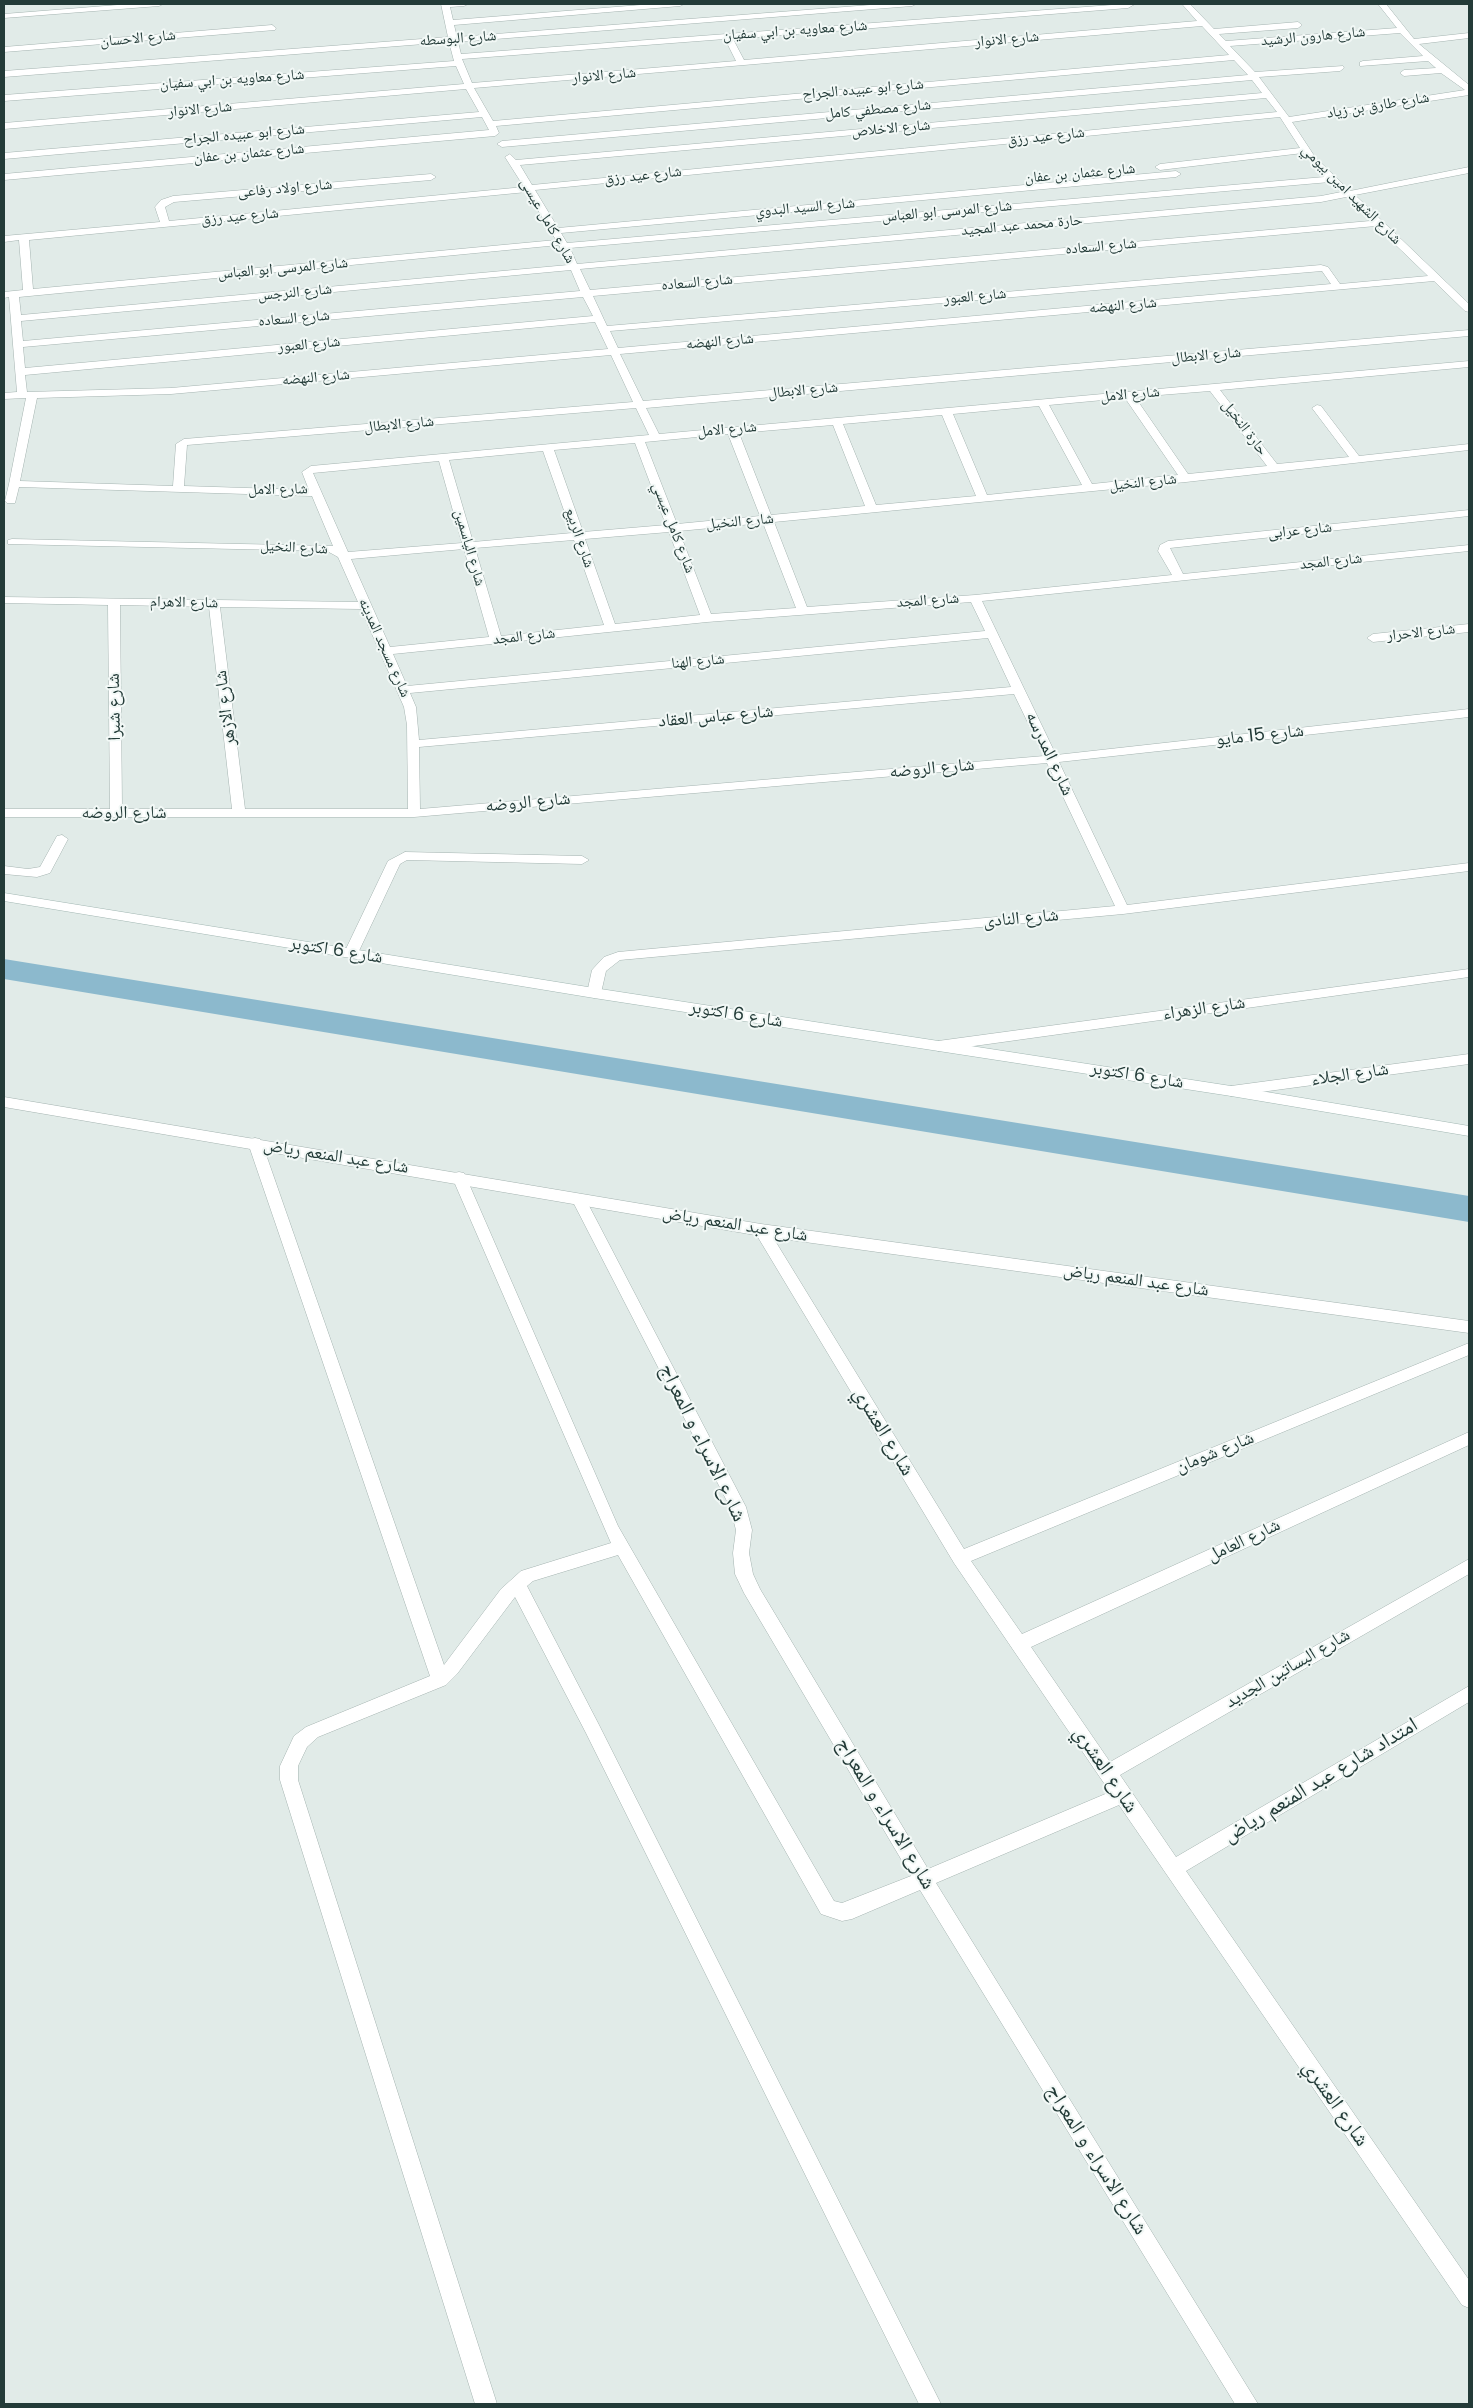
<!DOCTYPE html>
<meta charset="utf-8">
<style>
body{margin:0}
#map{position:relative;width:1473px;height:2408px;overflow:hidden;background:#e1ebe8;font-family:Poppins,sans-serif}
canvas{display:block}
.frame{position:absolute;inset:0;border:5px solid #233b38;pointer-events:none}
</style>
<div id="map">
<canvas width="1473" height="2408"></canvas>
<div class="frame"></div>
</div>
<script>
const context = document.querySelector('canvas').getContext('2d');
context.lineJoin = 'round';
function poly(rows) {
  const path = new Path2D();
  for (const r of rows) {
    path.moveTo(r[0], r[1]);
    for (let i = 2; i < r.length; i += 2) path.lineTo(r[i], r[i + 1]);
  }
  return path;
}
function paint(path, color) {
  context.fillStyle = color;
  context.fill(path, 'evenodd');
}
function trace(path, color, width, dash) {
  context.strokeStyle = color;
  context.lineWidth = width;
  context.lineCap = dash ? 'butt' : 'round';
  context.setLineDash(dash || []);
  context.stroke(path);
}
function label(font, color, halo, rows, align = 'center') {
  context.font = font + ' Poppins,"Noto Naskh Arabic",sans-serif';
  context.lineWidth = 4;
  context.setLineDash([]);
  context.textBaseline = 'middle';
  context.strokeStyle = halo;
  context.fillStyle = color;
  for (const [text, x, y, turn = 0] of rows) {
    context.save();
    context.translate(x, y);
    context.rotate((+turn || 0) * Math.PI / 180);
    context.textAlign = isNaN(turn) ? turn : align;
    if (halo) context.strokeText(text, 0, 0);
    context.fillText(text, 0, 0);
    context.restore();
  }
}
paint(poly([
 [4,959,1469,1196,1469,1222,4,979,4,959]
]), '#8cb9cd');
const service = poly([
 [62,835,68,839,50,873,37,877,4,874,4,866,28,869,40,867,57,836,62,835],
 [405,852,582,856,589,860,582,864,407,860,400,864,358,953,351,957,346,956,344,953,388,861,405,852]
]);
const minor = poly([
 [130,4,163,4,159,6,4,18,4,14,130,4],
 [441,4,468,4,464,6,450,7,453,20,653,4,684,4,680,6,454,25,457,37,883,4,916,4,912,6,458,42,461,54,1125,4,1135,4,1128,8,733,39,744,60,1197,21,1182,4,1190,4,1214,29,1298,22,1302,25,1298,28,1219,34,1226,41,1397,28,1378,4,1386,4,1414,39,1469,33,1469,38,1419,44,1469,85,1469,95,1292,122,1315,157,1350,191,1469,167,1469,173,1355,195,1469,304,1469,312,1465,311,1434,281,620,354,643,401,1469,330,1469,336,646,408,659,434,1469,361,1469,367,1220,390,1277,464,1349,457,1312,408,1317,405,1321,406,1359,456,1469,444,1469,450,1186,482,774,522,807,607,975,595,1172,575,1158,551,1160,545,1168,541,1469,510,1469,516,1170,548,1183,574,1469,545,1469,551,982,601,1056,755,1469,709,1469,717,1059,762,1127,905,1469,863,1469,871,1123,914,620,960,606,971,601,993,594,998,587,993,592,970,604,957,618,952,1115,906,1047,763,414,817,4,817,4,809,110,809,108,605,4,603,4,597,358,602,338,557,327,551,8,544,8,540,12,539,333,546,312,496,19,487,15,503,7,503,5,501,9,484,26,398,4,399,4,393,17,392,9,297,4,298,4,292,23,290,19,240,4,242,4,236,160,222,155,207,161,200,173,196,431,174,436,177,431,180,174,202,165,207,169,221,524,187,505,157,510,154,516,160,1262,93,1252,80,502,147,497,144,502,141,1248,75,1234,60,496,126,499,133,495,136,4,180,4,174,489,130,482,117,4,159,4,153,479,112,466,89,4,129,4,123,464,84,456,66,4,101,4,95,454,61,449,42,4,77,4,71,448,37,441,4],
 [1202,26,1229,55,493,121,474,88,1202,26],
 [1400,33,1423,56,1363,61,1360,62,1360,66,1428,61,1436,68,1404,70,1400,73,1404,76,1441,73,1465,90,1289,117,1259,77,1340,71,1344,68,1343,66,1255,72,1230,46,1400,33],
 [725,39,736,61,472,83,462,59,725,39],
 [1266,98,1277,112,532,185,520,165,1266,98],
 [1280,117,1300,148,1160,164,1155,167,1160,170,1303,153,1324,177,567,243,561,233,1176,177,1181,174,1176,171,558,228,535,190,1280,117],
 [1330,182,1341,192,1321,196,577,264,570,248,1330,182],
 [527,192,556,240,33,289,29,240,527,192],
 [1346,197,1370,221,590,290,580,269,1321,202,1346,197],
 [1376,226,1428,276,1340,284,1328,267,1321,265,607,326,593,296,1376,226],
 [559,245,568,265,21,315,19,297,559,245],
 [571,270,580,291,23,341,21,321,571,270],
 [1322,271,1331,284,618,348,610,331,1322,271],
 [583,297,593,316,25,368,23,347,583,297],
 [595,322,608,349,171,388,27,392,25,375,595,322],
 [611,355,633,402,184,439,176,444,173,486,20,481,37,398,171,394,611,355],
 [1210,391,1267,466,1188,474,1135,397,1210,391],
 [1125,398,1178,475,1092,484,1049,405,1125,398],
 [1039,406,1082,485,987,495,953,414,1039,406],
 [636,408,649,435,311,466,302,472,309,490,184,486,187,445,636,408],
 [942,415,976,496,876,505,843,424,942,415],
 [833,425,865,506,771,515,739,433,833,425],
 [728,434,760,516,677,524,645,442,728,434],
 [635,443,666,525,583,532,554,450,635,443],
 [543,451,572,533,473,542,449,460,543,451],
 [439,461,462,543,348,552,313,473,439,461],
 [763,523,796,608,711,614,679,531,763,523],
 [669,532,700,615,615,624,585,539,669,532],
 [574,540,604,625,501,636,475,548,574,540],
 [464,549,489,637,390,647,351,559,464,549],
 [971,602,985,631,407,686,393,654,707,622,971,602],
 [120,605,209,607,232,809,122,809,120,605],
 [220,607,361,609,404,707,407,725,408,809,245,809,220,607],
 [988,638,1011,687,419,740,416,707,410,693,988,638],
 [1014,694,1044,756,420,809,419,747,1014,694],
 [272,25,276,28,275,30,4,52,4,47,272,25],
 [1469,624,1469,632,1373,642,1367,638,1373,634,1469,624],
 [1469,969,1469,977,938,1051,931,1046,938,1041,1469,969],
 [1469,1054,1469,1064,1231,1096,1226,1094,1224,1091,1226,1088,1231,1086,1469,1054],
 [255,1138,260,1139,262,1143,444,1665,501,1589,521,1571,611,1543,452,1177,454,1173,459,1172,464,1173,466,1177,618,1526,834,1901,842,1903,911,1876,744,1593,735,1574,733,1553,736,1530,730,1507,572,1200,574,1196,584,1196,586,1200,746,1507,752,1530,749,1553,753,1574,760,1589,928,1869,1110,1792,954,1563,756,1234,753,1230,756,1226,766,1226,964,1549,1469,1343,1469,1355,971,1561,1022,1634,1469,1432,1469,1445,1031,1647,1110,1762,1469,1559,1469,1574,1120,1775,1176,1857,1469,1686,1469,1702,1186,1871,1469,2280,1469,2308,1462,2305,1119,1805,936,1883,1258,2404,1235,2404,920,1890,852,1919,842,1921,821,1914,618,1555,533,1581,527,1586,598,1723,941,2404,919,2404,586,1733,515,1597,457,1674,446,1685,318,1737,307,1747,298,1766,298,1780,497,2404,475,2404,280,1780,280,1766,294,1736,306,1727,430,1676,248,1143,250,1139,255,1138]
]);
const tertiary = poly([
 [4,1097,761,1224,1469,1321,1469,1333,761,1236,4,1107,4,1097]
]);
const secondary = poly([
 [4,893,594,988,1231,1086,1469,1126,1469,1136,1231,1096,594,998,4,901,4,893]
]);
trace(service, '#a4b3b0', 1);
trace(minor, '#a4b3b0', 1);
trace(tertiary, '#a4b3b0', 1);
trace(secondary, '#a1b6b2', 1);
paint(service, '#fff');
paint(minor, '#fff');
paint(tertiary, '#fff');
paint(secondary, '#fff');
label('15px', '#233b38', '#f2f8f6', [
 ["شارع معاويه بن ابي سفيان",795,31,-4],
 ["شارع هارون الرشيد",1313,37,-5],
 ["شارع الاحسان",138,39,-5],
 ["شارع البوسطه",458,39,-4],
 ["شارع الانوار",1007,40,-5],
 ["شارع الانوار",604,76,-5],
 ["شارع معاويه بن ابي سفيان",232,80,-4],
 ["شارع ابو عبيده الجراح",863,90,-5],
 ["شارع طارق بن زياد",1378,106,-9],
 ["شارع الانوار",200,110,-5],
 ["شارع مصطفي كامل",878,110,-5],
 ["شارع الاخلاص",891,129,-5],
 ["شارع ابو عبيده الجراح",244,135,-5],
 ["شارع عيد رزق",1046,137,-6],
 ["شارع عثمان بن عفان",249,154,-5],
 ["شارع عثمان بن عفان",1080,174,-5],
 ["شارع عيد رزق",643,176,-6],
 ["شارع اولاد رفاعى",285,189,-5],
 ["شارع الشهيد امين بيومي",1351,195,45],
 ["شارع السيد البدوي",805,208,-5],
 ["شارع المرسى ابو العباس",947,212,-5],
 ["شارع عيد رزق",240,217,-5],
 ["شارع كامل عيسى",547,221,60],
 ["حارة محمد عبد المجيد",1022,226,-5],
 ["شارع السعاده",1101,247,-5],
 ["شارع المرسى ابو العباس",283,269,-5],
 ["شارع السعاده",697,283,-5],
 ["شارع النرجس",295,293,-5],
 ["شارع العبور",975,297,-5],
 ["شارع النهضه",1123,306,-5],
 ["شارع السعاده",294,319,-5],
 ["شارع النهضه",720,342,-5],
 ["شارع العبور",309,345,-5],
 ["شارع الابطال",1206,356,-5],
 ["شارع النهضه",316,378,-5],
 ["شارع الابطال",803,391,-5],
 ["شارع الامل",1130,395,-5],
 ["شارع الابطال",399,425,-5],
 ["حارة النخيل",1244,428,53],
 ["شارع الامل",727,430,-5],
 ["شارع النخيل",1143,483,-6],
 ["شارع الامل",278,490,-1],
 ["شارع النخيل",740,522,-5],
 ["شارع كامل عيسي",673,528,69],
 ["شارع عرابى",1300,531,-6],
 ["شارع الربيع",579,538,71],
 ["شارع النخيل",294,548,3],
 ["شارع الياسمين",469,548,74],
 ["شارع المجد",1331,562,-6],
 ["شارع المجد",928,601,-4],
 ["شارع الاهرام",184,603,1],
 ["شارع الاحرار",1421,633,-6],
 ["شارع المجد",524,637,-6],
 ["شارع مسجد المدينه",384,648,66],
 ["شارع الهنا",698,662,-5]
]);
label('18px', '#233b38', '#f2f8f6', [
 ["شارع شبرا",115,707,-91],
 ["شارع الازهر",226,708,-97],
 ["شارع عباس العقاد",716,717,-5],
 ["شارع 15 مايو",1260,736,-6],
 ["شارع المدرسه",1049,754,65],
 ["شارع الروضه",932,769,-5],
 ["شارع الروضه",528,803,-5],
 ["شارع الروضه",124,813],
 ["شارع النادى",1021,919,-5],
 ["شارع 6 اكتوبر",336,951,9],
 ["شارع الزهراء",1204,1009,-8],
 ["شارع 6 اكتوبر",736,1015,9],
 ["شارع الجلاء",1350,1075,-8],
 ["شارع 6 اكتوبر",1137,1076,9],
 ["شارع عبد المنعم رياض",336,1157,9],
 ["شارع عبد المنعم رياض",735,1225,9],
 ["شارع عبد المنعم رياض",1136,1281,8],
 ["شارع شومان",1215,1453,-22],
 ["شارع العامل",1244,1541,-25],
 ["شارع البساتين الجديد",1288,1669,-30]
]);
label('21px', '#233b38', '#f2f8f6', [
 ["شارع العشري",883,1432,59],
 ["شارع الاسراء و المعراج",702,1443,64],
 ["شارع العشري",1105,1770,56],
 ["امتداد شارع عبد المنعم رياض",1321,1781,-31],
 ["شارع الاسراء و المعراج",885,1814,59],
 ["شارع العشري",1335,2104,55],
 ["شارع الاسراء و المعراج",1096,2160,58]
]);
</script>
